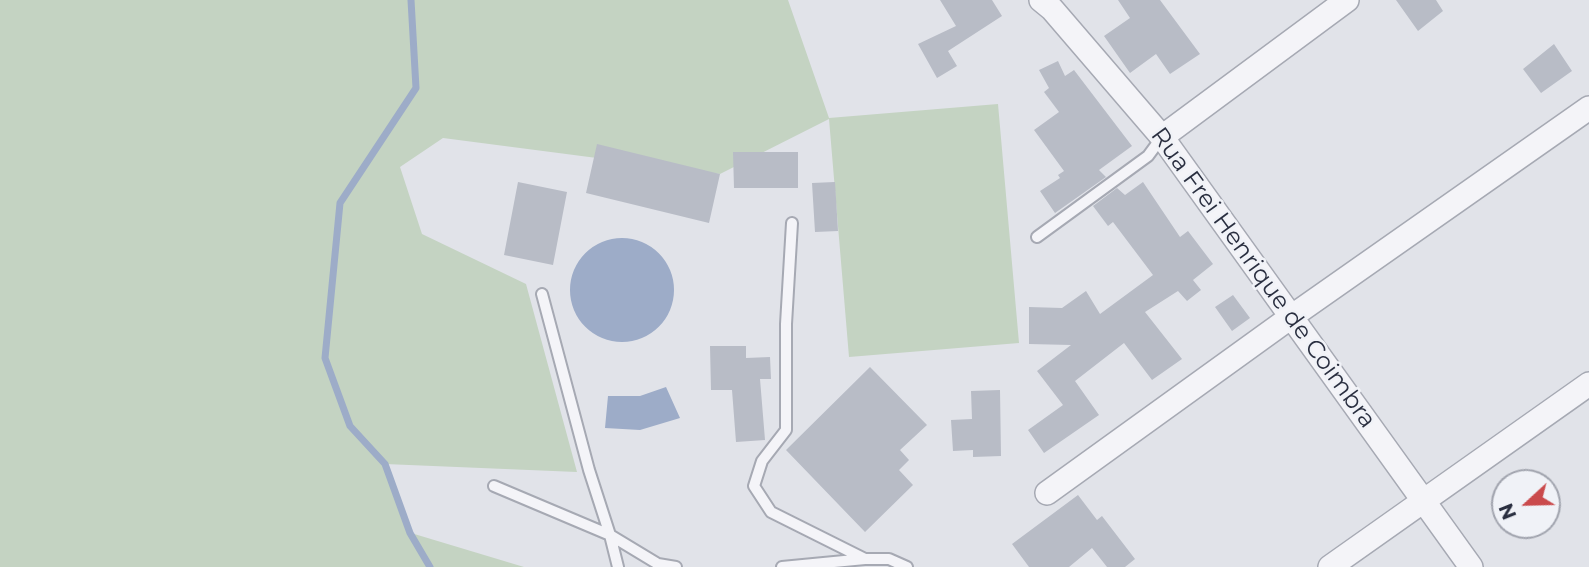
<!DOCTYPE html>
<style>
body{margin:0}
#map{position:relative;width:1589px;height:567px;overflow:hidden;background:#e1e3e9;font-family:Montserrat,sans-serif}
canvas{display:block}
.north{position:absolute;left:1491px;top:469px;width:70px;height:70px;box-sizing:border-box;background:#f0f2f7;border:2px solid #a1a4ae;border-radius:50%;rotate:248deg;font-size:19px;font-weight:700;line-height:28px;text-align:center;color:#2a2f40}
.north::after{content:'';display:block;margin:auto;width:24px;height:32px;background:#ca4a4c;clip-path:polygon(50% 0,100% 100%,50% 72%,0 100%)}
</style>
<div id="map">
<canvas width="1589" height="567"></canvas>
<div class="north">N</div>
</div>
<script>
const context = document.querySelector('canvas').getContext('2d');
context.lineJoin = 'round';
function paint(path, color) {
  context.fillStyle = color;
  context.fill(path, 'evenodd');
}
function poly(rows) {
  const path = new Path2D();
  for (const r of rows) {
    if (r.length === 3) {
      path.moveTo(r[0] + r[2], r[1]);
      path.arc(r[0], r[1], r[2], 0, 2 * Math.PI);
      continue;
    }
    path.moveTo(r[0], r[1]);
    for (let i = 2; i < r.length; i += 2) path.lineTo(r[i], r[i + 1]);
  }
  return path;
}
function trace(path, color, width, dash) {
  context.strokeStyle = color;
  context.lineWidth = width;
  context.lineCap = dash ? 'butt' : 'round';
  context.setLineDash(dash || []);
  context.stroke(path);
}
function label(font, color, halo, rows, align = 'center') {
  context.font = font + ' Montserrat,sans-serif';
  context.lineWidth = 5;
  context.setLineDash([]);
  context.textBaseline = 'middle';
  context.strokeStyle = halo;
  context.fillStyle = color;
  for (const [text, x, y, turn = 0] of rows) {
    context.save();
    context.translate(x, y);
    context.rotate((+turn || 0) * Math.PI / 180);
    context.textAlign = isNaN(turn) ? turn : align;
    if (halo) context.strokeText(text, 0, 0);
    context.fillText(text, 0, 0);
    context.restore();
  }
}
paint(poly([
 [0,0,788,0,829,118,998,104,1019,343,849,357,829,119,720,174,443,138,400,167,422,234,526,284,577,472,385,464,411,533,524,567,0,567]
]), '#c4d3c2');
paint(poly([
 [622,290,52],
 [666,387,680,418,640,430,605,428,608,396,640,396]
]), '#9dacc8');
trace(poly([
 [411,0,416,88,340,203,325,358,350,426,385,464,410,533,430,567]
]), '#9dacc8', 7);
paint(poly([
 [940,0,992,0,1002,16,948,51,957,66,937,78,918,44,956,26],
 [1118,0,1160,0,1200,54,1170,74,1156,54,1130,73,1104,36,1130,18],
 [1396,0,1436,0,1443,11,1418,31],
 [1554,44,1572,71,1541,93,1523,69],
 [1058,61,1065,76,1074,70,1132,146,1099,170,1106,177,1055,213,1040,191,1060,178,1058,175,1064,171,1034,130,1059,112,1044,92,1049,88,1039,70],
 [597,144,720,174,709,223,586,193],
 [733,152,798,152,798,188,734,188],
 [518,182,567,192,553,265,504,255],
 [835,182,838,231,815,232,812,183],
 [1143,182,1180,237,1188,231,1213,264,1193,280,1201,290,1187,301,1178,291,1145,312,1182,359,1152,380,1124,343,1075,381,1099,415,1044,453,1028,430,1063,405,1037,371,1071,345,1029,344,1029,307,1062,308,1086,291,1100,314,1153,275,1113,222,1108,226,1093,206,1117,188,1125,195],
 [1233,295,1250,318,1232,331,1215,307],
 [710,346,746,346,746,358,770,357,771,379,760,379,765,440,736,442,732,390,711,390],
 [870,367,927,425,900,450,909,460,899,470,913,485,865,532,786,450],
 [1000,390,1001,456,973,457,973,450,953,451,951,420,972,419,971,391],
 [1078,495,1097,520,1102,516,1135,559,1125,567,1107,567,1092,548,1069,567,1029,567,1012,544]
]), '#b8bcc6');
const service = poly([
 [792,223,786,324,786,430,762,461,754,486,771,512,865,559],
 [1037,237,1148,156,1162,137],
 [542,294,589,470,610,535,658,564,676,567],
 [494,486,610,535,618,567],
 [782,567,865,559,889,559,907,567]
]);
const minor = poly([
 [1041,0,1052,9,1162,137,1471,567],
 [1162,137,1347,0],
 [1047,493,1291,317,1589,108],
 [1330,567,1589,384]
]);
trace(service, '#a6a9b3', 14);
trace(minor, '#a6a9b3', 26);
trace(service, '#f4f4f8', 10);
trace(minor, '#f4f4f8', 23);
label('24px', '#2a2f40', '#f0f2f7', [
 ["Rua Frei Henrique de Coimbra",1263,278,54]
]);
</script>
